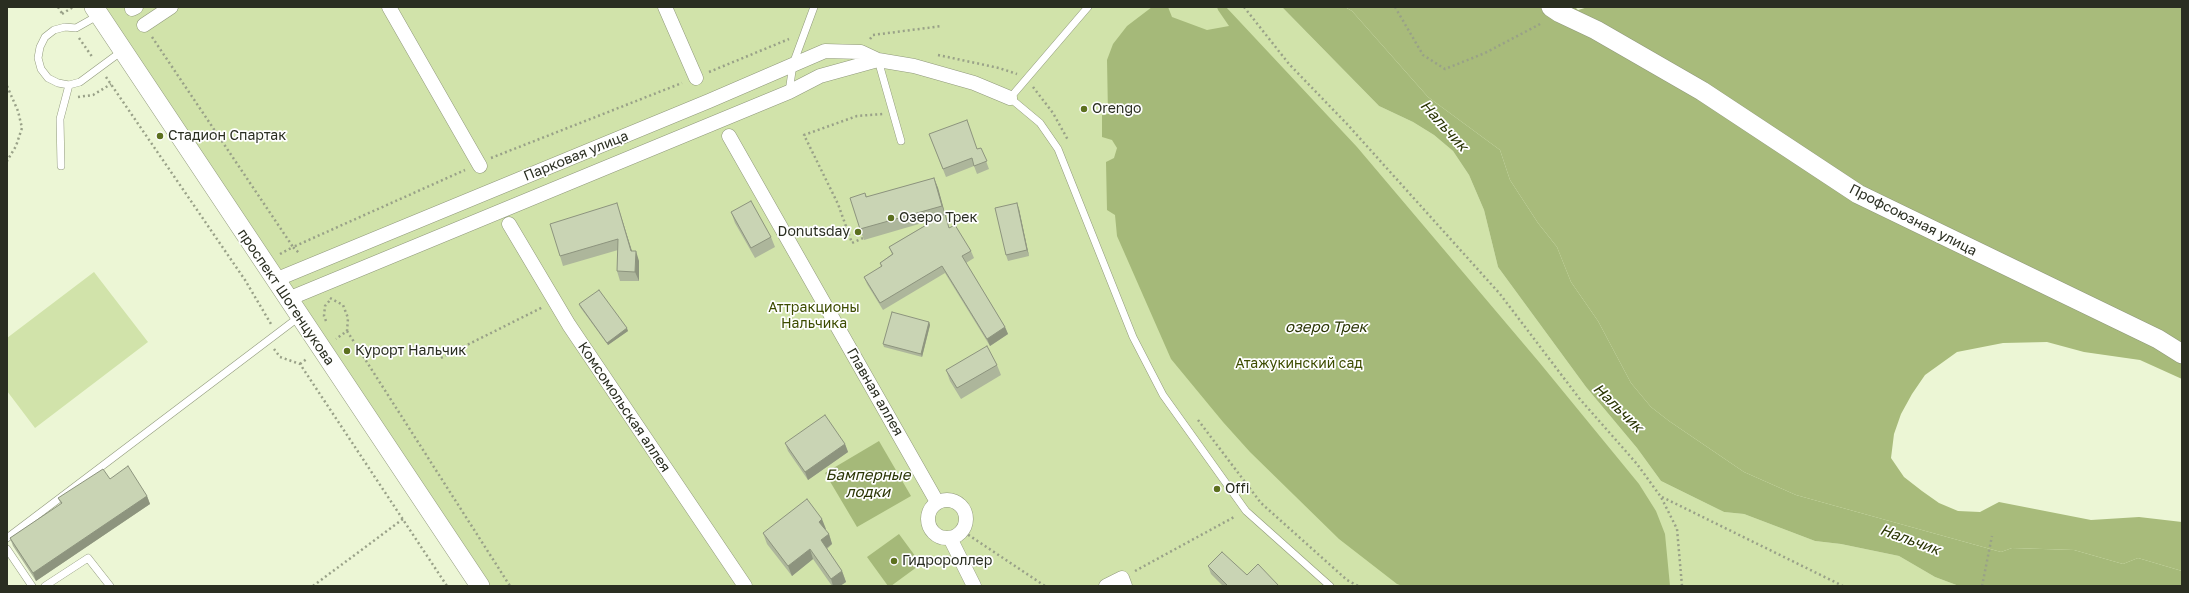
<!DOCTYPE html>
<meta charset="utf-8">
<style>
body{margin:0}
#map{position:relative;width:2189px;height:593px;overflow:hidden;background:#ecf6d5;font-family:"Golos Text",sans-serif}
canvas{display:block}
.frame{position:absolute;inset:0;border:8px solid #2a2e21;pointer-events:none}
</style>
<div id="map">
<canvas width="2189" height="593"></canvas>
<div class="frame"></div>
</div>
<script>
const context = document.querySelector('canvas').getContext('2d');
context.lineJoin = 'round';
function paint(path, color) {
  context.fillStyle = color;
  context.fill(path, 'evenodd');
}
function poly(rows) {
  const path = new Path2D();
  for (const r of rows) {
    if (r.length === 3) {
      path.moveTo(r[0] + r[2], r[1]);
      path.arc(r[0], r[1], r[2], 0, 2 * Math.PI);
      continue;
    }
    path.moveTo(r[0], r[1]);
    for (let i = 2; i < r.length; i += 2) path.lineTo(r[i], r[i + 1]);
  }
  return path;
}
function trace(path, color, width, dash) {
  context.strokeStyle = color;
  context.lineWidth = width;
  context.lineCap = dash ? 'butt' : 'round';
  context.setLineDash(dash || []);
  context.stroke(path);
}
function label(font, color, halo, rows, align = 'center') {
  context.font = font + ' "Golos Text",sans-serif';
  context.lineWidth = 3.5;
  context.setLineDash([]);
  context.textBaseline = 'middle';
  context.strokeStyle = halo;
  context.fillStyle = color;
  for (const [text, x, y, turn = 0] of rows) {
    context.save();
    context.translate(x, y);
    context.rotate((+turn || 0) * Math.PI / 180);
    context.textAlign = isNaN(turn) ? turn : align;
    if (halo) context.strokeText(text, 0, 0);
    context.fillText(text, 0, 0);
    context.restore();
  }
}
paint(poly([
 [94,7,1282,7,1379,106,1413,122,1434,135,1453,151,1469,175,1484,210,1498,267,1586,387,1637,448,1661,481,1724,512,1744,514,1815,541,1841,544,1899,556,1935,577,1959,586,480,586],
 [94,272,148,342,35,428,7,391,7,338]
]), '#d1e3aa');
paint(poly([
 [1345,7,1575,7,1578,10,1588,7,2182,7,2182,379,2140,360,2084,352,2047,342,2003,343,1957,352,1925,375,1912,394,1901,414,1894,434,1891,458,1904,477,1922,491,1939,503,1958,511,1980,512,1999,502,2091,520,2139,517,2182,522,2182,571,2138,558,2123,564,2074,550,2012,548,2001,552,1796,495,1744,472,1669,421,1651,407,1631,383,1598,321,1571,282,1557,247,1538,223,1510,180,1500,150,1428,97,1352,11]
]), '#a8bb7b');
paint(poly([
 [1152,7,1168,7,1172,17,1207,30,1229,26,1218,10,1217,7,1226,7,1357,147,1539,362,1639,484,1656,511,1665,534,1670,586,1403,586,1397,584,1339,539,1250,452,1223,422,1171,359,1117,236,1115,215,1107,210,1106,162,1114,158,1117,148,1112,140,1102,137,1102,115,1108,114,1107,60,1113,44,1127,26],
 [1282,7,1345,7,1352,11,1428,97,1500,150,1510,180,1538,223,1557,247,1571,282,1598,321,1631,383,1651,407,1669,421,1744,472,1796,495,2001,552,2012,548,2074,550,2123,564,2138,558,2182,571,2182,586,1959,586,1935,577,1899,556,1841,544,1815,541,1744,514,1724,512,1661,481,1637,448,1586,387,1498,267,1484,210,1469,175,1453,151,1434,135,1413,122,1379,106],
 [879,441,911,496,857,527,825,473],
 [899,534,921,564,891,586,888,586,867,557]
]), '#a5b979');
const lane = poly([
 [1088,7,1010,98,1040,123,1058,149,1133,337,1163,395,1246,511,1330,586],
 [99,15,76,28,65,27,54,30,45,37,40,47,38,58,41,69,48,78,58,83,69,85,80,82,122,51],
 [878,60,901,141],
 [789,92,793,64,814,7],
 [61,166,60,119,69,85],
 [7,538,299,317],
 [7,549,32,586],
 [45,586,88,558,110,586]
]);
const street = poly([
 [389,7,480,166],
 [665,7,696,78],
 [132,9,136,7],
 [144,25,171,7],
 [729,136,937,502],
 [509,224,569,325,745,586],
 [275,280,709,101,825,51,861,52,878,60,914,66,974,83,1010,98],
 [288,299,789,92,820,76,878,60],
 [947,519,19],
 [950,538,974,586],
 [1106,586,1122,578,1125,586]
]);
const secondary = poly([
 [94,7,480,586],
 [1551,7,1560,13,1596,30,1702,91,1858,194,2158,339,2182,354]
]);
trace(lane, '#90997b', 8);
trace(street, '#90997b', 15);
trace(secondary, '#90997b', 20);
trace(poly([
 [58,7,63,15],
 [1244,7,1289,64,1347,124,1500,294,1579,398,1637,464,1661,497,1677,529,1682,586],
 [1395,7,1423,55,1445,69,1485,53,1542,23],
 [62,14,73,7],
 [152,37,293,247,465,170],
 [79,38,93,58],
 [870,39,873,35,942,26],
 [938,55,999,68,1017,74],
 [709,72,789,39],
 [106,77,245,280,271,324],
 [7,86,18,111,22,128,16,146,7,161],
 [1033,87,1053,113,1068,140],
 [78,97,93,95,111,84],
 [491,158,682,83],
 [863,238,852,243,838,204,804,135,857,116,883,114],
 [280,254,293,247,300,254],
 [330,298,343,305,348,318,347,331,336,339],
 [326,321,324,316,325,306,331,299],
 [347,331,510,586],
 [274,349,280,357,300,364,447,586],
 [441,358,543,307],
 [300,364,308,358],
 [1198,420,1261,503,1347,580,1358,586],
 [1662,497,1843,586],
 [964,532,1045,586],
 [1135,571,1236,516],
 [313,586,403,519],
 [1982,586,1992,536]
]), '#99a188', 2.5, [2, 3]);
trace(lane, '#fff', 7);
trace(street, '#fff', 14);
trace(secondary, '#fff', 19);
paint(poly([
 [929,134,977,149,981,148,989,169,977,174,974,166,946,177],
 [934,178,938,188,949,228,971,251,974,258,966,263,1005,327,1008,334,990,346,945,273,883,310,867,284,864,277,881,267,880,263,892,254,889,247,936,219,864,240,860,229,865,193,867,197],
 [1019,209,1029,256,1008,261,1006,255],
 [731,212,771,237,775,247,755,258,735,223],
 [620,213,632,251,639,261,639,281,620,281,617,271,618,250,563,266,560,256],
 [579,304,628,331,608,345,580,307],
 [929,322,930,325,922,357,884,347,883,344],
 [997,365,1001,375,961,399,950,381,946,370],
 [785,443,845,444,848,452,808,480,788,451],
 [110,479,147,496,150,504,36,581,13,546,10,538,61,504,58,498],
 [826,529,826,530,829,534,832,544,827,549,842,571,846,582,840,586,832,586,813,559,792,576,767,544,763,533],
 [1208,566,1247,575,1279,586,1223,586,1211,574]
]), '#adb69b');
paint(poly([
 [934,178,938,188,946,217,942,206],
 [617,203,620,213,635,261,631,251],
 [1017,203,1019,209,1029,256,1027,250],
 [636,251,639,261,639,281,635,272],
 [929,322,930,325,922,357,921,354],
 [1005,327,1008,334,990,346,987,339],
 [627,328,628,331,608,345,607,343],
 [845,444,848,452,808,480,805,472],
 [147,496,150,504,36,581,33,573],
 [822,519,826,529,823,532,819,522],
 [829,534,832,544,824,550,821,540],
 [810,549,813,559,792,576,788,566],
 [842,571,846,582,840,586,833,586,831,579]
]), '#8d947e');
const building = poly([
 [967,120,977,149,981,148,987,161,974,166,972,158,943,169,929,134,967,120],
 [934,178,942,206,860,229,850,198,865,193,866,197,934,178],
 [751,201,771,237,751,248,731,212,751,201],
 [617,203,631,251,636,251,635,272,617,271,618,239,560,256,550,224,617,203],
 [1017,203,1027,250,1006,255,995,208,1017,203],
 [945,214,949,228,955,225,971,251,962,256,1005,327,987,339,942,266,880,303,864,277,882,266,880,263,893,254,889,247,945,214],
 [599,290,627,328,607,343,579,304,599,290],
 [892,312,929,322,921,354,883,344,892,312],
 [987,346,997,365,957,388,946,370,987,346],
 [825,415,845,444,805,472,785,443,825,415],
 [128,466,147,496,33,573,10,538,62,503,58,498,103,469,110,479,128,466],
 [807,499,822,519,819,522,829,534,821,540,842,571,831,579,810,549,788,566,763,533,807,499],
 [1222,552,1247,575,1258,564,1279,586,1228,586,1208,566,1222,552]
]);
paint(building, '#c9d4b4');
trace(building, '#8d947e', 1);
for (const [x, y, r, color] of [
 [1084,109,4,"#5c701f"],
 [160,136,4,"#5c701f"],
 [891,218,4,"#5c701f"],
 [858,232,4,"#5c701f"],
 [347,351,4,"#5c701f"],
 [1217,489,4,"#5c701f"],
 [894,561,4,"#5c701f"]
]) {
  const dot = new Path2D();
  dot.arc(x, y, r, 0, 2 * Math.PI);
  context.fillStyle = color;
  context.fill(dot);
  trace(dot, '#fff', 1.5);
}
label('14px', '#2a2e21', '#fff', [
 ["Orengo",1092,109],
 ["Стадион Спартак",168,136],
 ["Озеро Трек",899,218],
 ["Donutsday",850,232,"right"],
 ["Курорт Нальчик",355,351],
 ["Offi",1225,489],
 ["Гидророллер",902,561]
], 'left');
label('14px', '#2a2e21', '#fff', [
 ["Парковая улица",576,156,-22],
 ["Профсоюзная улица",1913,220,27],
 ["проспект Шогенцукова",286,297,56],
 ["Главная аллея",875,392,60],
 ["Комсомольская аллея",624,407,56]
]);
label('14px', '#3d4c00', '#fff', [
 ["Аттракционы",814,308],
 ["Нальчика",814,324],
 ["Атажукинский сад",1299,364]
]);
label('italic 15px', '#2a3504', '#fff', [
 ["Нальчик",1444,126,48],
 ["озеро Трек",1326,327],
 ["Нальчик",1618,408,44],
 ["Бамперные",868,475],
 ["лодки",868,492],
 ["Нальчик",1910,540,20]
]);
</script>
